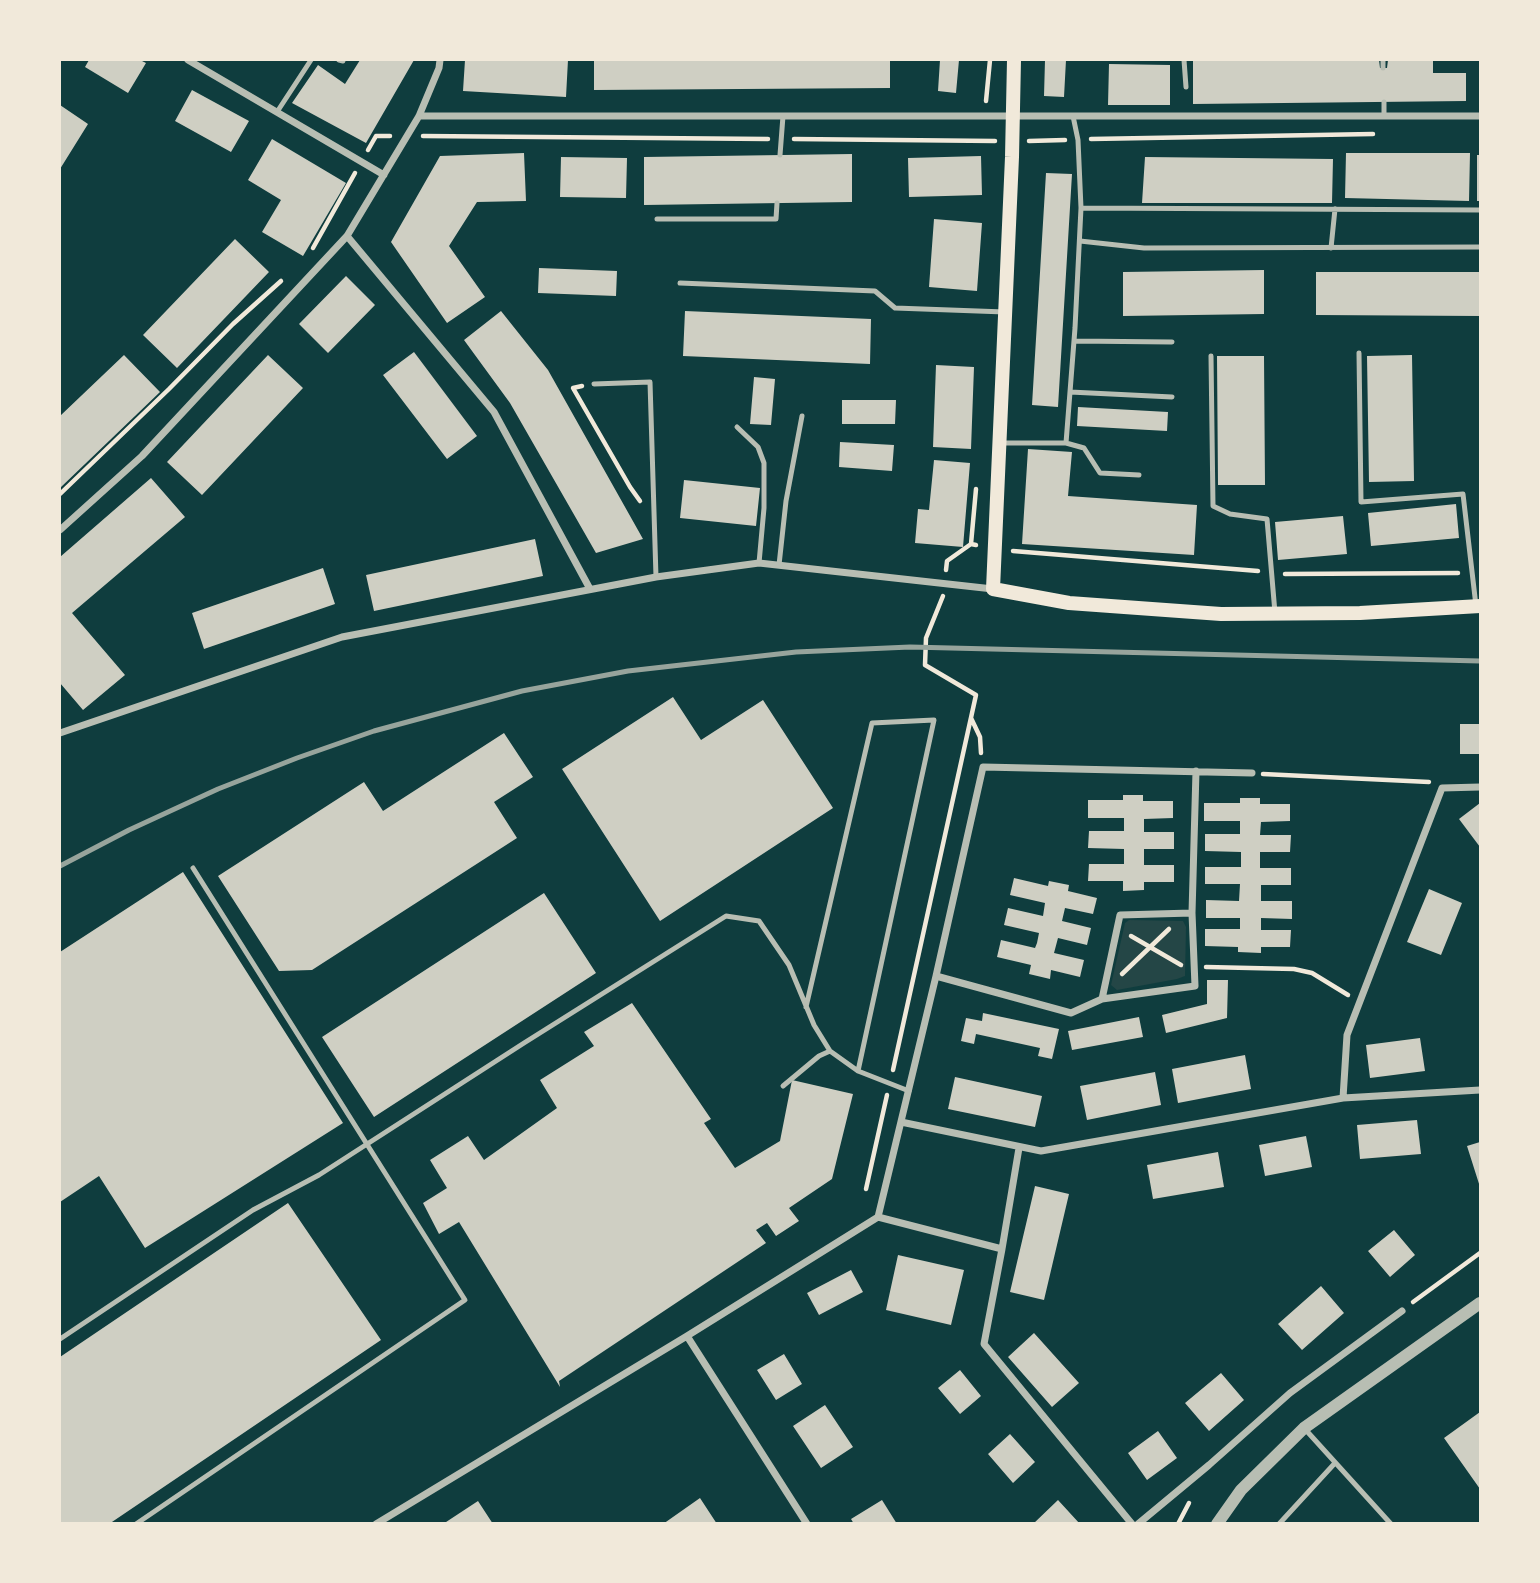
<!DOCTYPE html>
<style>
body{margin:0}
#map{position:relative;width:1540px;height:1583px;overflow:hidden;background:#0f3d3e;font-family:"IBM Plex Serif",serif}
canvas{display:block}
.frame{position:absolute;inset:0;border:61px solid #f1e9da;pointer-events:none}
</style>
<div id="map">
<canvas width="1540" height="1583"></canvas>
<div class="frame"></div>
</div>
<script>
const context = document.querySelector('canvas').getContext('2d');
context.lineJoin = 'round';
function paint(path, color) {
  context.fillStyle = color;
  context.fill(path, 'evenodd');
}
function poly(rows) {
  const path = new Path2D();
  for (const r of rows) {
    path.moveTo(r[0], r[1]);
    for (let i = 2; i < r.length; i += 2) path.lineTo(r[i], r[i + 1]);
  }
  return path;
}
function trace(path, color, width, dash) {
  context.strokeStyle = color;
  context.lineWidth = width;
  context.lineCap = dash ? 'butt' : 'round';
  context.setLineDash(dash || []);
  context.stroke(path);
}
paint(poly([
 [1129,920,1183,921,1186,927,1185,976,1177,979,1117,990,1111,985,1125,923]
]), '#244646');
paint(poly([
 [89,60,140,60,146,63,128,93,85,67],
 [360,60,414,60,366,143,292,103,318,65,345,84],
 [465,60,568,60,566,97,463,91],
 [594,60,890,60,890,88,594,90],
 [940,60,959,60,956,93,938,91],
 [1045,60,1066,60,1064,97,1044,96],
 [1281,60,1379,60,1380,68,1387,68,1388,60,1433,60,1433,73,1466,73,1466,101,1193,104,1193,61],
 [1109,64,1170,65,1170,105,1108,105],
 [192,90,249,121,231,152,175,121],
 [60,105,88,124,60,169],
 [272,139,346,183,303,256,262,232,281,200,248,180],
 [524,153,526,201,477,202,449,246,485,297,447,323,391,242,440,156],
 [1346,153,1470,153,1469,201,1345,198],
 [852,154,852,202,644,205,644,157],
 [1477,155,1480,155,1480,201,1477,201],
 [981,156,982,195,909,197,908,158],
 [561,157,627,158,626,198,560,197],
 [1145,157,1333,159,1332,203,1142,203],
 [1046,173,1072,174,1058,407,1032,405],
 [934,219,982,223,977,291,929,287],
 [235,239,269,272,177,368,143,335],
 [539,268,617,271,616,296,538,293],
 [1264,270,1264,314,1123,316,1123,272],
 [1316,272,1480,272,1480,316,1316,315],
 [346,276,375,305,328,353,299,324],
 [501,311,548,370,643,539,596,553,510,403,464,340],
 [685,311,871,319,870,364,683,356],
 [414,352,477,436,447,459,383,375],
 [124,355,160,392,60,488,60,416],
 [268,355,303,388,202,495,167,462],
 [1412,355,1414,481,1369,482,1367,356],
 [1217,356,1264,356,1265,485,1218,485],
 [936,365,974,367,971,449,933,447],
 [754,377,775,379,771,425,750,424],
 [842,400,896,400,895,424,842,424],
 [1078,407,1168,412,1167,431,1077,426],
 [840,442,894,445,892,471,839,467],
 [1028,449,1072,452,1068,496,1197,505,1194,555,1022,544],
 [934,460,970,463,963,547,915,543,918,509,929,510],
 [151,478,185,517,72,613,125,675,83,710,60,683,60,557],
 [684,480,760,488,756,526,680,518],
 [1456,504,1459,538,1371,546,1368,513],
 [1343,516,1347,554,1278,560,1275,522],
 [535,539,543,576,374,611,366,575],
 [323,568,335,604,204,649,192,613],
 [673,697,701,740,763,700,833,808,660,921,562,769],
 [1460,724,1480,724,1480,754,1460,754],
 [504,733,533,777,494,802,517,838,312,970,279,971,218,876,364,782,383,811],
 [1123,795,1143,795,1143,801,1173,801,1173,818,1144,819,1144,832,1174,832,1174,849,1144,849,1144,865,1174,865,1174,882,1144,882,1144,890,1123,891,1123,881,1088,881,1089,864,1124,864,1124,849,1088,848,1089,831,1124,831,1124,818,1088,818,1088,800,1123,800],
 [1240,798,1260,798,1260,804,1290,804,1290,821,1261,822,1260,835,1291,835,1290,852,1260,852,1260,868,1291,868,1291,885,1261,885,1261,901,1292,901,1292,919,1261,918,1261,930,1291,930,1290,947,1261,947,1261,953,1238,952,1238,947,1205,946,1205,929,1240,929,1240,918,1206,918,1206,900,1239,901,1240,884,1205,884,1205,867,1241,867,1241,852,1205,851,1205,834,1240,834,1240,821,1204,821,1204,803,1240,803],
 [1480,803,1480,847,1459,819],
 [183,872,343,1123,145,1248,99,1176,60,1202,60,952],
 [1014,878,1048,886,1049,881,1069,885,1068,891,1097,898,1093,914,1065,908,1062,921,1091,928,1087,945,1058,938,1054,953,1084,960,1080,977,1051,970,1050,979,1029,974,1031,965,997,957,1001,940,1035,948,1037,943,1039,933,1004,925,1008,908,1043,916,1045,903,1010,895],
 [1429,889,1462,903,1441,955,1407,942],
 [544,893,596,973,374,1117,322,1037],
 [1207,980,1228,980,1227,1018,1166,1033,1162,1015,1207,1004],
 [632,1003,711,1119,704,1123,735,1168,780,1141,792,1080,853,1094,832,1179,789,1208,799,1221,776,1236,767,1223,756,1230,766,1243,559,1381,560,1387,459,1222,439,1234,423,1203,447,1188,430,1160,468,1136,484,1160,557,1108,540,1080,594,1046,584,1032],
 [983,1013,1059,1029,1052,1059,1038,1056,1040,1048,976,1034,974,1044,961,1041,966,1018,982,1021],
 [1139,1017,1143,1037,1072,1050,1068,1031],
 [1420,1038,1425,1071,1370,1078,1366,1045],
 [1245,1055,1251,1089,1178,1103,1172,1069],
 [1155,1072,1161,1105,1087,1120,1080,1086],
 [955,1077,1042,1096,1035,1127,948,1109],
 [1417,1120,1421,1154,1360,1159,1357,1125],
 [1306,1136,1312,1167,1265,1176,1259,1145],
 [1480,1142,1480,1187,1467,1146],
 [1218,1152,1224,1187,1153,1199,1147,1165],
 [1035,1186,1069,1194,1044,1300,1010,1292],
 [288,1203,381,1340,109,1524,60,1524,60,1357],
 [1394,1230,1415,1255,1390,1277,1368,1251],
 [898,1255,964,1270,951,1325,886,1310],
 [851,1270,863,1292,819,1315,807,1293],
 [1321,1286,1344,1313,1302,1350,1278,1324],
 [1034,1333,1079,1383,1052,1407,1008,1357],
 [784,1354,802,1384,776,1400,757,1370],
 [960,1370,981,1396,960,1414,938,1388],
 [1221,1373,1244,1400,1209,1431,1185,1403],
 [825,1405,853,1447,821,1468,793,1426],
 [1480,1412,1480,1489,1444,1438],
 [1158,1431,1177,1458,1147,1480,1128,1453],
 [1010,1434,1035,1462,1013,1483,988,1454],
 [700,1498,717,1524,663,1524],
 [882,1500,897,1524,854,1524,851,1519],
 [1058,1500,1080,1524,1033,1524],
 [478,1501,493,1524,443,1524]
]), '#cfcfc3');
trace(poly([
 [986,101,990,60],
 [423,136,768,139],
 [794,139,995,141],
 [1091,139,1373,134],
 [1029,141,1065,140],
 [368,150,376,136,390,136],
 [313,248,355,173],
 [582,386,573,388,630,487,640,501],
 [60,494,169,389,233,324,281,281],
 [971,544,976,489],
 [1013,551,1258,571],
 [946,570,947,561,971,544,976,545],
 [1285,574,1458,573],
 [971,718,980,737,981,753],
 [1263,774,1429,782],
 [1131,936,1181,965],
 [1206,967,1294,969,1312,973,1348,995],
 [1122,974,1169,929],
 [893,1070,976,695,925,665,926,638,943,596],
 [866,1189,887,1095],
 [1413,1302,1480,1253],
 [1178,1524,1189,1503]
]), '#f1e9da', 4.5);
trace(poly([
 [339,60,343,61],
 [1184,60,1186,87],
 [1383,68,1383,60],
 [277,112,311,60],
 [1384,116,1384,102],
 [780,155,783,116],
 [1081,208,1480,210],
 [657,219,776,219,777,203],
 [1080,241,1144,248,1480,247],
 [1331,248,1335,209],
 [680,283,875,291,895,308,1005,312],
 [1074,341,1172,342],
 [1359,353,1361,502,1463,494,1476,606],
 [1211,356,1213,506,1230,514,1267,519,1275,613],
 [594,384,650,382,656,577],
 [1070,392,1172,397],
 [737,427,758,447,764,463,764,508,759,563],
 [1001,443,1066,443,1075,328,1081,208,1078,140,1073,116],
 [1066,443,1084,448,1100,473,1139,475],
 [779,565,786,501,802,416],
 [806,1007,872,723,934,720,858,1071],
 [783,1086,819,1056,830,1051],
 [60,1339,253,1210,319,1175,524,1043,726,916,759,921,789,965,814,1025,830,1051,858,1071,909,1091],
 [1304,1428,1391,1524],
 [136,1524,465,1300,193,868],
 [1279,1524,1335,1463]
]), '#b8beb3', 5);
trace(poly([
 [188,60,384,175],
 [419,116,1480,116],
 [347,236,494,412,590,589],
 [60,530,142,456,347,236,419,116,439,68,440,60],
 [60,733,342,637,656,577,759,563,993,589],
 [936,976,983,767,1252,773],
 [1102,999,1120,915,1192,913],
 [1343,1098,1347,1035,1442,788,1480,787],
 [901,1122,1041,1151,1343,1098,1480,1090],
 [878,1217,1002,1249,984,1344,1132,1524],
 [1002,1249,1019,1148],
 [687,1336,807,1524],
 [376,1524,687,1336,878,1217,936,976,1071,1013,1102,999,1195,986,1192,913,1196,771],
 [1138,1524,1209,1465,1290,1393,1402,1311]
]), '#b8beb3', 7);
trace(poly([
 [1217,1524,1241,1490,1304,1428,1480,1303]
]), '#b8beb3', 12);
trace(poly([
 [1014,60,1012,157,993,589,1069,603,1221,614,1360,613,1480,606]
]), '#f1e9da', 14);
trace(poly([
 [60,866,129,830,218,789,297,758,374,731,522,691,628,671,796,652,910,647,1480,661]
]), '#97a49c', 5);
</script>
